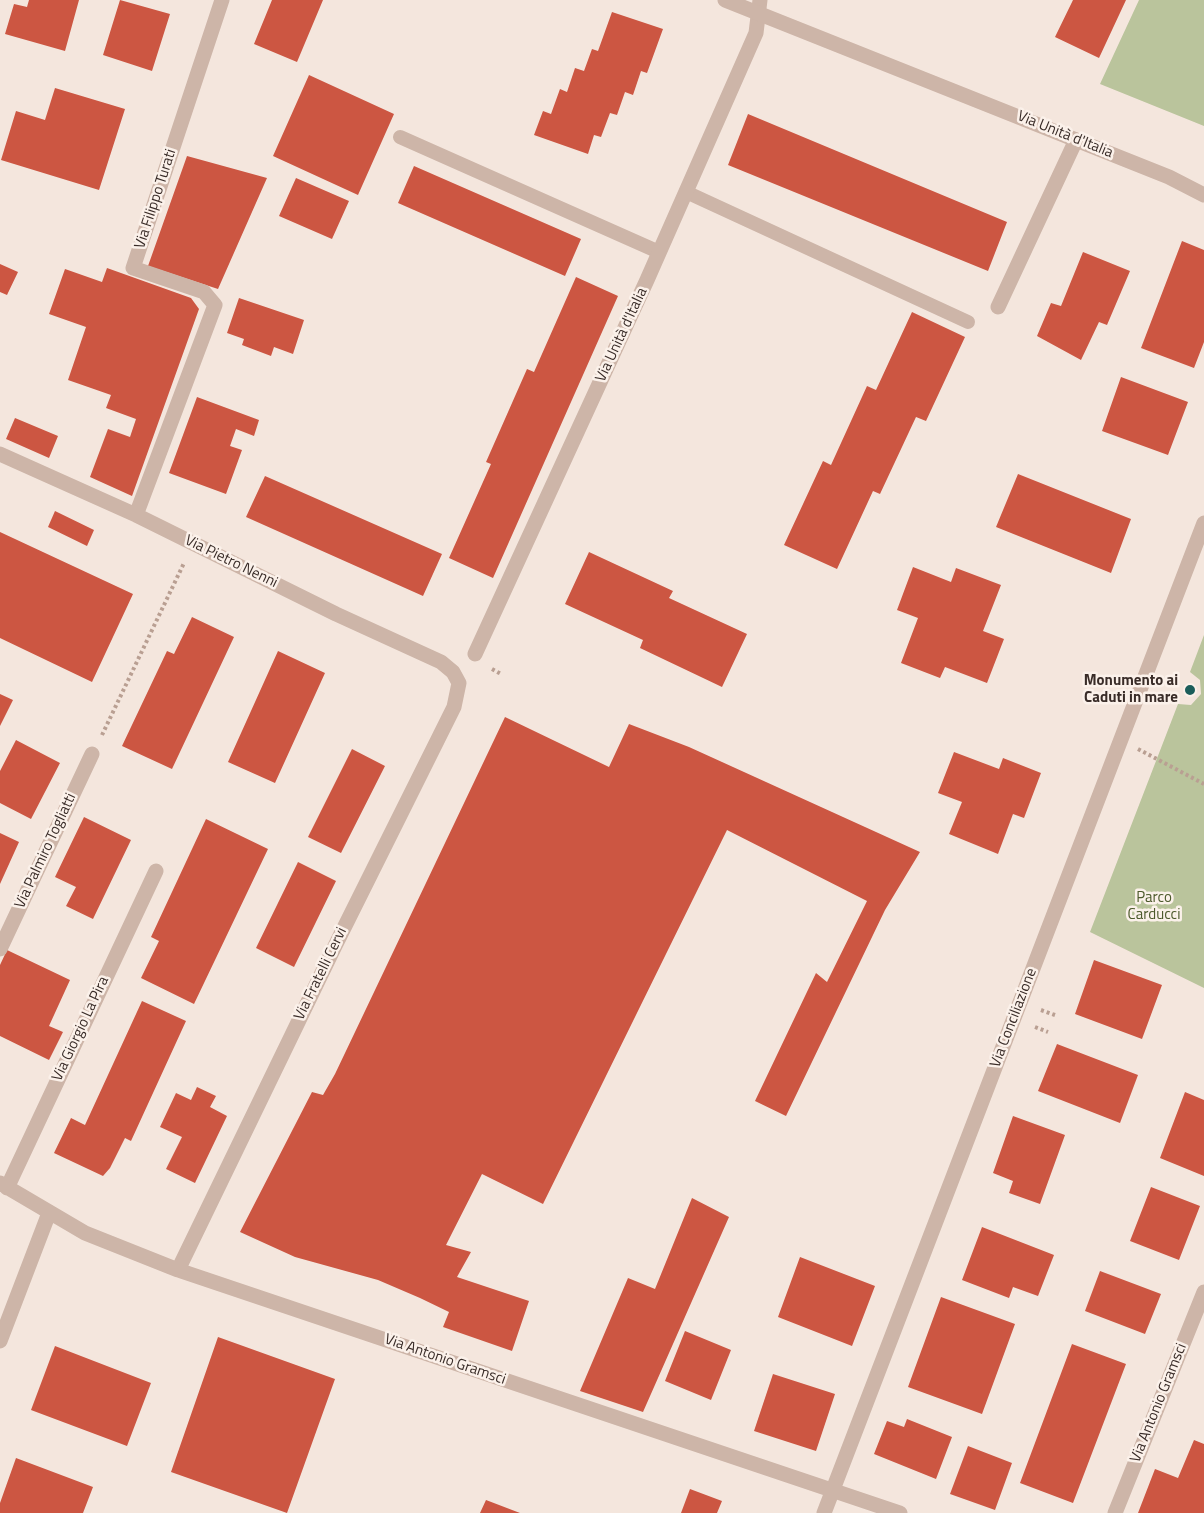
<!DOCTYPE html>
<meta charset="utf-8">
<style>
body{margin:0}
canvas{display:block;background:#f4e6dd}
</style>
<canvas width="1204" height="1513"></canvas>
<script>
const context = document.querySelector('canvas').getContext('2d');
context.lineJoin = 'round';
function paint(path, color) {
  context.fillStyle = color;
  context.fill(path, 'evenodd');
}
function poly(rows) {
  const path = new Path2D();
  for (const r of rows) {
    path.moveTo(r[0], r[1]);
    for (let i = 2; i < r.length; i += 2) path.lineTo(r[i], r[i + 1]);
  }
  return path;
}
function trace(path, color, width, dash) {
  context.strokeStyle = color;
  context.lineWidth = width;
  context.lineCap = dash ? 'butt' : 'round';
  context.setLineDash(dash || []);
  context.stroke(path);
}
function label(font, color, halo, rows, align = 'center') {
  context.font = font + ' "Titillium Web",sans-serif';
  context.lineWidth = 5;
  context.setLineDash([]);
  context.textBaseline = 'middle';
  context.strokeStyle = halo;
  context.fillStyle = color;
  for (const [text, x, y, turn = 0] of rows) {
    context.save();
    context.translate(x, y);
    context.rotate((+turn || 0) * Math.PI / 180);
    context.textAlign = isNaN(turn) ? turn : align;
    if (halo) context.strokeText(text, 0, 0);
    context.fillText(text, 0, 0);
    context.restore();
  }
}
paint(poly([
 [1139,0,1204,0,1204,126,1100,84],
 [1204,635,1204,988,1090,932,1178,704,1191,705,1201,694,1200,680,1190,672]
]), '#bac49c');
paint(poly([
 [29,0,79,0,65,51,5,34,14,4,27,7],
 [120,0,170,14,152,71,103,55],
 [272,0,323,0,297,62,254,44],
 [1073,0,1126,0,1099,58,1055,37],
 [612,12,663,29,647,73,641,71,633,95,625,92,617,115,610,113,601,137,594,135,588,154,534,135,543,111,551,114,560,89,567,92,575,68,584,71,592,49,598,51],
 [309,75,394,114,358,195,273,156],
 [55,88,125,109,99,190,1,160,16,111,45,120],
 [748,114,1007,222,988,271,728,165],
 [187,156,267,178,218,289,148,266],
 [414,166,581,239,565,276,398,203],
 [296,178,349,201,332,239,279,216],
 [1182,241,1204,250,1204,342,1194,368,1141,348],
 [1083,252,1130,271,1107,325,1099,322,1081,360,1037,336,1051,303,1061,306],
 [0,264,18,272,7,295,0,292],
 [107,268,191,298,199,309,132,496,90,477,108,429,130,437,136,419,106,408,111,395,68,380,86,327,49,314,65,269,102,282],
 [576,277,618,296,493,578,449,558,491,464,486,462,527,369,534,372],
 [239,298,304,320,293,354,274,347,271,356,242,345,244,339,227,333],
 [912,312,965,337,926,421,916,417,880,494,873,491,837,569,784,545,823,461,831,465,867,386,876,390],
 [1121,377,1188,402,1168,455,1102,431],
 [197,397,259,420,254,436,236,429,230,446,242,450,226,494,169,473],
 [15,418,58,436,49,458,6,439],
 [1018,474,1131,519,1111,573,996,527],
 [265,476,442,554,423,596,246,517],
 [55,511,94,530,87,546,48,527],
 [0,532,133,594,92,682,0,638],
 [589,552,673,591,669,598,747,634,722,687,640,648,643,640,565,604],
 [913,567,951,582,956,568,1001,585,983,631,1004,639,987,683,945,667,940,678,901,663,918,618,897,610],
 [192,617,234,637,172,769,122,746,167,651,174,654],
 [278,651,325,673,275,783,228,762],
 [0,694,13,700,0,726],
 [505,717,609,767,629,724,689,747,920,852,885,910,786,1116,755,1101,816,973,827,982,867,901,727,830,543,1204,482,1174,446,1245,471,1252,457,1277,529,1301,512,1351,443,1327,449,1312,420,1298,378,1280,295,1257,240,1232,312,1092,323,1095,335,1074],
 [16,740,60,763,31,819,0,803,0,771],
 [352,749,385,766,341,853,308,837],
 [954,752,999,769,1003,758,1041,773,1024,818,1013,814,998,854,949,834,962,802,938,793],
 [84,817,131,840,93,919,66,906,76,887,55,877],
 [206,819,268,849,194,1004,141,978,159,941,151,937],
 [0,833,19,842,0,884],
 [298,862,336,881,294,967,256,948],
 [7,950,70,980,49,1026,63,1032,49,1060,0,1036,0,965],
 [1094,960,1162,985,1142,1039,1075,1014],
 [142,1001,186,1021,131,1141,125,1138,110,1168,103,1176,54,1153,71,1118,85,1125],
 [1057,1044,1138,1075,1120,1123,1038,1091],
 [197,1087,216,1096,210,1107,227,1116,195,1183,166,1169,182,1137,160,1127,176,1093,191,1100],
 [1185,1092,1204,1100,1204,1176,1160,1158],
 [1013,1116,1065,1135,1040,1204,1009,1193,1013,1181,993,1173],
 [1151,1187,1200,1206,1179,1260,1130,1241],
 [692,1198,729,1217,643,1412,580,1391,628,1278,655,1289],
 [982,1227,1054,1255,1038,1296,1013,1287,1009,1298,962,1280],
 [800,1257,875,1286,852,1346,778,1317],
 [1100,1271,1161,1294,1145,1334,1085,1311],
 [941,1297,1015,1324,982,1414,908,1387],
 [685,1331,731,1350,711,1400,665,1381],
 [218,1337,335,1379,287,1513,171,1472],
 [1072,1344,1126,1364,1073,1503,1020,1483],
 [55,1346,151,1383,127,1446,31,1410],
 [773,1374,835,1394,816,1451,754,1431],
 [907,1419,952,1437,936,1479,874,1454,887,1421,904,1427],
 [1194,1440,1204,1444,1204,1513,1138,1513,1155,1469,1178,1478],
 [968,1446,1012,1463,995,1510,950,1494],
 [16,1458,93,1487,83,1513,0,1513,0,1503],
 [690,1489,722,1501,717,1513,681,1513],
 [486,1500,520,1513,480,1513]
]), '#cc5642');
trace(poly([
 [492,669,501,674],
 [102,735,184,563],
 [1138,749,1204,784],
 [1041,1010,1055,1015],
 [1035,1027,1048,1032]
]), '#b99f92', 4, [3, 3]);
trace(poly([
 [400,137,659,252],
 [686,192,968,322]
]), '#cdb5a8', 14);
trace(poly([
 [998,307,1076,140],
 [0,454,136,515,336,614,441,662,453,672,459,683,454,707,335,946,178,1270],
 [136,515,215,305,204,292,133,268,222,0],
 [475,654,647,280,756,33,760,0],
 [0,949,92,754],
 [0,1183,85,1233,178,1270,900,1513],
 [7,1188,156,871],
 [0,1341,49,1213],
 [824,1513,1204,523],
 [1115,1513,1204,1292]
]), '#cdb5a8', 15);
trace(poly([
 [725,0,1169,177,1204,195]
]), '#cdb5a8', 15);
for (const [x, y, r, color] of [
 [1190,690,6,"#1b5d5a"]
]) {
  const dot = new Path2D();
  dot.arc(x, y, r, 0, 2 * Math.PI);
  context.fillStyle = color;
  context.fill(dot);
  trace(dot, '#fbf1ea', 2);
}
label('15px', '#392c28', '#fbf1ea', [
 ["Via Unità d'Italia",1065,135,22],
 ["Via Filippo Turati",156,199,-72],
 ["Via Unità d'Italia",622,335,-65],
 ["Via Pietro Nenni",231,562,26],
 ["Via Palmiro Togliatti",46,851,-65],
 ["Via Fratelli Cervi",321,974,-64],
 ["Via Conciliazione",1014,1018,-69],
 ["Via Giorgio La Pira",81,1029,-65],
 ["Via Antonio Gramsci",445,1360,19],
 ["Via Antonio Gramsci",1159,1403,-68]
]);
label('bold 15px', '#392c28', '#fbf1ea', [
 ["Monumento ai",1178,681],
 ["Caduti in mare",1178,698]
], 'right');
label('15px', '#4c592b', '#fbf1ea', [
 ["Parco",1154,898],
 ["Carducci",1154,915]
]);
</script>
